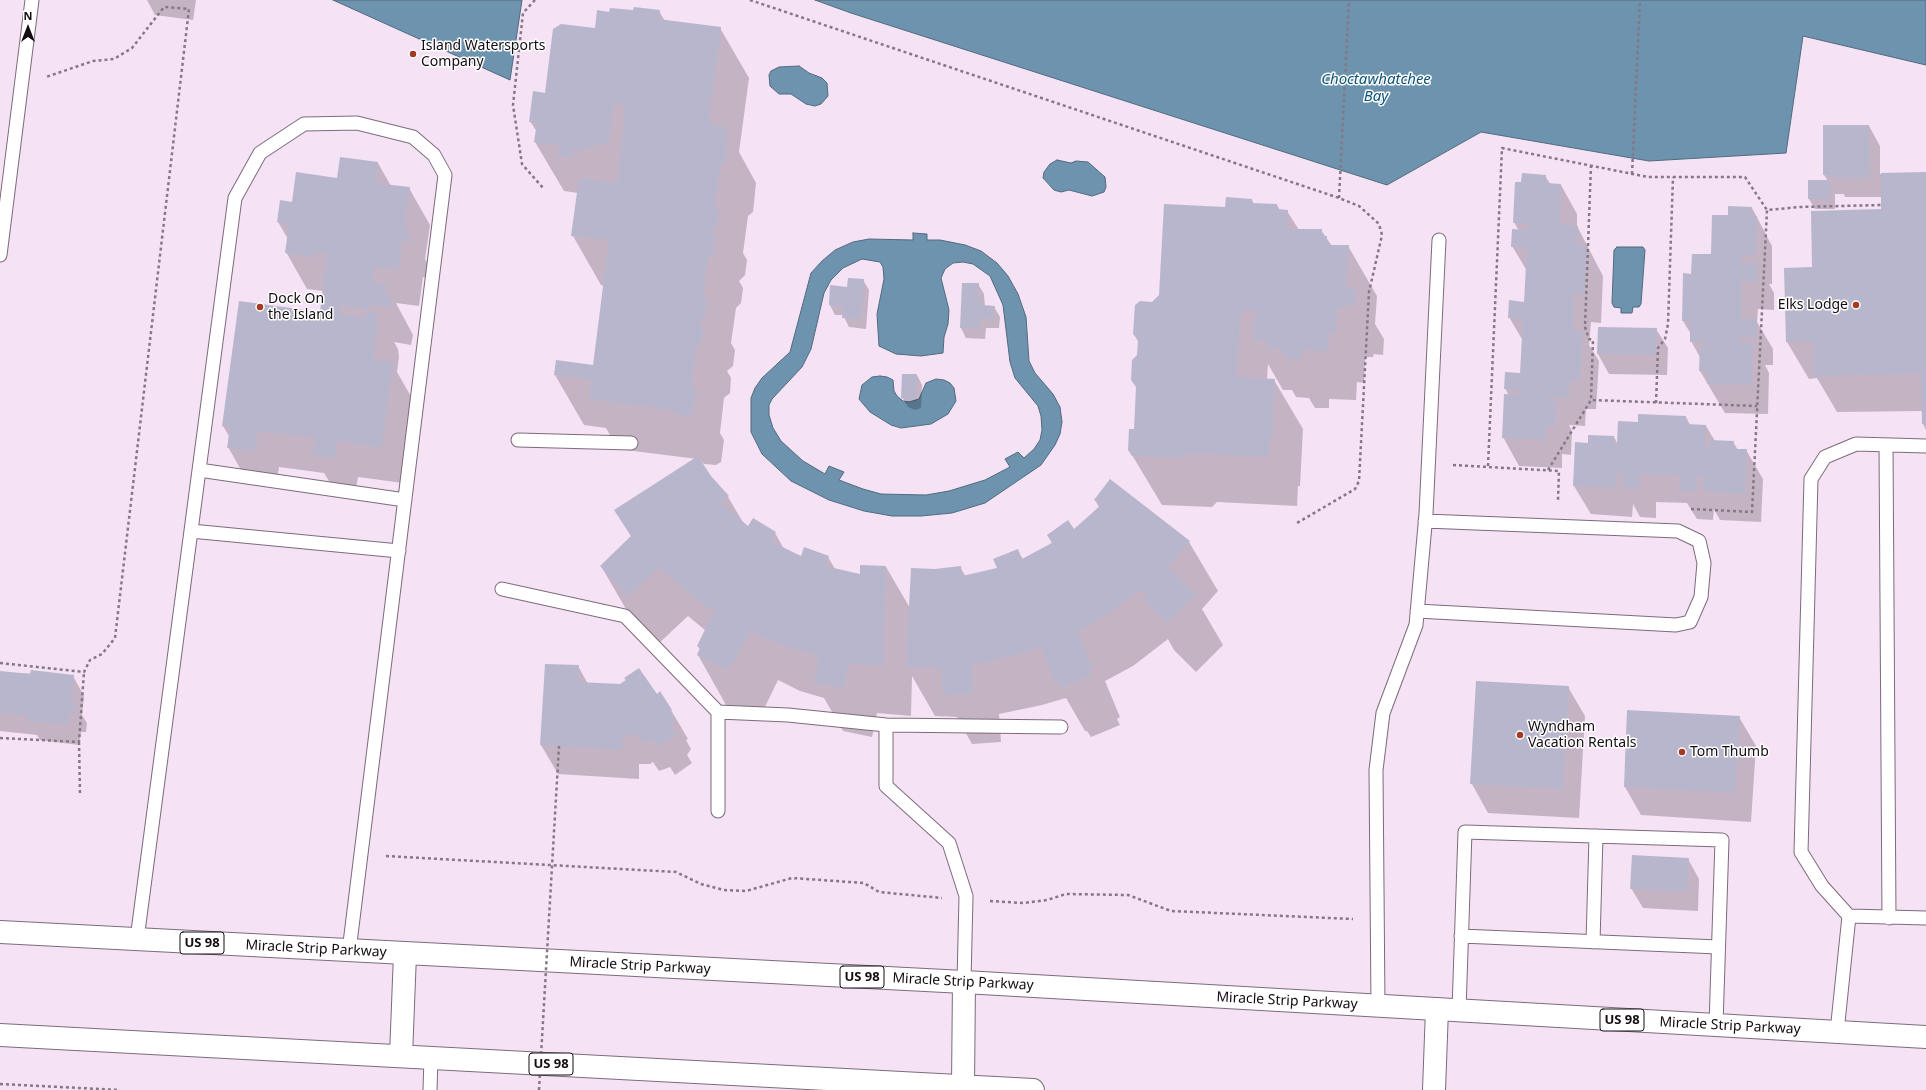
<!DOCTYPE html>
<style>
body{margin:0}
#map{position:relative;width:1926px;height:1090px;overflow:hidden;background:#f5e2f4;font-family:"Noto Sans",sans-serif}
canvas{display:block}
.north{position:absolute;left:8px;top:8px;width:40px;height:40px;-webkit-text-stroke:3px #fff;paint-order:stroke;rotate:0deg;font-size:11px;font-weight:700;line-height:16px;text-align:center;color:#130c12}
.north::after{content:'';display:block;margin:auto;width:14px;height:18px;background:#130c12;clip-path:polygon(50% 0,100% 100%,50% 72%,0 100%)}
</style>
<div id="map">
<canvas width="1926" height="1090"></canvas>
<div class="north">N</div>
</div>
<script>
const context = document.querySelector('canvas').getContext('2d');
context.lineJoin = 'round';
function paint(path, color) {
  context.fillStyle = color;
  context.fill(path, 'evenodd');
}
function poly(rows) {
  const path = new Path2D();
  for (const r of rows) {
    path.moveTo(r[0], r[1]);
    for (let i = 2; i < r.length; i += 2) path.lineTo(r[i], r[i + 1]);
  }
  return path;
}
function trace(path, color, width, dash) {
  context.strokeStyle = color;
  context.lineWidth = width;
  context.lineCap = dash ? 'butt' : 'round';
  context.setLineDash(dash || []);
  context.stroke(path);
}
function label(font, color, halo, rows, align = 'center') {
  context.font = font + ' "Noto Sans",sans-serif';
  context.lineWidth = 3;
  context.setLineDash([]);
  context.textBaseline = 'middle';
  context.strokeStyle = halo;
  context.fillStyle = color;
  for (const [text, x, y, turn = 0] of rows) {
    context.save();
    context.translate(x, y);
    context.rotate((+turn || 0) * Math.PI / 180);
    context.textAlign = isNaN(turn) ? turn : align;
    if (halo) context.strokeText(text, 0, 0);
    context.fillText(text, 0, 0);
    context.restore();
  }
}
const water = poly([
 [333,0,522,0,510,80,333,0],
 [815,0,1926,0,1926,65,1803,36,1786,153,1649,161,1481,132,1387,185,851,13,815,0],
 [799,66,809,73,822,78,827,83,828,96,821,104,815,106,806,104,791,94,779,94,770,86,769,75,771,71,779,67,799,66],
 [1057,160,1071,163,1076,161,1088,162,1105,177,1106,187,1104,192,1092,196,1069,190,1061,192,1054,190,1043,178,1044,172,1050,164,1057,160],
 [913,233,927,234,927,240,940,240,965,245,981,251,997,263,1008,276,1018,294,1026,317,1029,361,1035,373,1053,394,1060,407,1062,422,1060,434,1055,445,1041,465,985,503,952,513,921,516,892,516,864,511,829,500,791,481,762,454,751,432,751,398,755,388,762,378,790,352,811,273,822,261,835,250,853,242,869,239,913,240,913,233],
 [862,259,880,262,883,267,884,279,877,314,879,346,896,354,921,356,943,353,944,337,948,324,949,310,941,278,945,269,953,263,963,262,973,264,990,276,1003,305,1010,362,1015,378,1038,406,1041,416,1042,430,1040,440,1034,449,1024,458,1018,452,1005,459,1010,467,985,480,949,491,926,495,881,494,863,489,839,480,844,472,829,466,825,474,803,461,781,441,773,428,769,415,769,405,772,399,802,367,811,349,824,293,831,280,843,268,862,259],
 [1617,247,1643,247,1645,250,1641,304,1639,307,1633,307,1632,313,1621,313,1621,308,1614,307,1612,303,1614,250,1617,247],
 [880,376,887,377,893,380,894,391,897,396,903,401,909,402,919,399,926,383,936,379,944,380,950,383,954,388,956,401,948,414,931,424,901,428,891,425,870,412,859,399,862,385,872,377,880,376]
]);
paint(water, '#6d93ae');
trace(water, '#526a7f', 1);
paint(poly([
 [147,0,196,0,193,20,155,15],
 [659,11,665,21,720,28,749,78,739,152,756,183,753,212,748,216,743,253,747,260,745,275,739,281,743,288,741,303,736,308,731,343,735,350,733,366,727,371,731,378,730,393,724,398,720,433,724,440,721,462,716,465,704,464,698,458,710,477,728,497,744,524,748,527,775,533,784,549,802,557,828,557,835,569,861,575,886,567,910,608,935,570,960,567,966,577,998,569,1017,551,1023,559,1074,531,1099,507,1095,500,1189,542,1218,591,1202,609,1223,645,1196,672,1174,650,1168,639,1133,666,1105,681,1120,717,1117,719,1120,725,1091,737,1087,731,1085,731,1066,698,1042,705,999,714,1001,742,972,744,957,717,935,716,912,676,911,716,877,713,872,737,843,731,824,698,800,691,778,680,762,713,756,719,726,705,698,655,700,650,698,646,706,631,688,616,657,645,630,616,601,566,632,538,616,510,697,459,618,449,606,428,584,425,555,375,557,362,594,367,604,286,601,285,573,236,578,193,564,191,535,142,537,132,530,121,546,94,610,13],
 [1869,126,1880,146,1880,174,1926,173,1926,430,1923,424,1922,411,1837,412,1817,378,1809,379,1787,342,1813,268,1882,210,1882,197,1845,197,1844,194,1835,194,1835,209,1815,209,1809,199,1809,181,1828,181,1824,175],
 [378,163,391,186,409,188,430,225,425,259,430,267,429,278,423,277,419,306,396,303,413,335,411,345,394,342,398,349,399,357,397,372,413,400,403,483,358,477,355,494,335,491,324,473,279,467,276,487,249,484,228,447,229,436,223,426,240,302,320,313,323,291,307,289,286,252,288,239,278,222,293,203,338,179],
 [1545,176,1551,185,1561,185,1577,214,1577,226,1603,276,1601,323,1591,322,1589,345,1599,361,1596,409,1586,409,1585,426,1569,425,1572,431,1571,455,1562,454,1562,468,1519,466,1503,437,1509,396,1505,388,1521,374,1523,341,1509,317,1525,303,1527,271,1512,246,1519,231,1514,222,1522,183],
 [1252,200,1254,204,1277,205,1280,210,1287,211,1299,230,1321,230,1332,246,1348,246,1377,296,1375,324,1384,339,1383,355,1374,354,1373,357,1365,357,1364,383,1357,382,1356,400,1329,399,1329,408,1315,408,1309,398,1296,397,1292,390,1283,390,1268,364,1267,379,1274,380,1303,429,1300,486,1298,486,1297,506,1217,502,1212,507,1162,505,1129,450,1135,430,1137,388,1132,380,1138,356,1139,343,1134,334,1153,303,1160,296,1226,208],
 [1752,208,1772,246,1772,284,1769,284,1774,293,1774,310,1758,309,1757,322,1773,349,1773,365,1765,365,1769,373,1768,414,1725,413,1700,371,1701,359,1691,341,1691,334,1683,321,1692,275,1712,255,1729,216],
 [863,280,869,290,866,329,849,327,843,315,835,315,830,305,831,286,848,288],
 [978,284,984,294,985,307,994,307,1000,317,999,328,986,328,985,339,966,338,961,328],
 [1599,328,1656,329,1668,348,1667,375,1609,374,1598,354],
 [917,375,922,385,921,408,915,410,908,407,902,397],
 [1686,417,1690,425,1706,426,1715,441,1733,442,1738,450,1746,450,1763,479,1761,522,1720,520,1714,509,1713,520,1697,519,1687,503,1656,502,1656,518,1640,517,1633,504,1632,517,1591,514,1574,486,1589,444,1614,437,1618,445,1639,423],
 [546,665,578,666,588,684,656,695,671,710,688,739,686,740,691,749,687,755,692,763,675,775,670,767,659,771,653,762,650,764,639,764,639,779,558,774,541,745],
 [0,672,73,676,84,696,82,715,87,723,86,732,81,732,79,745,40,740,37,735,0,731],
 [1568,687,1585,716,1579,818,1488,813,1472,784],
 [1739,717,1756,746,1751,822,1641,815,1625,787],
 [1688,859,1699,879,1698,911,1643,908,1631,888]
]), '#0003');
paint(poly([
 [634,7,660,10,658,19,721,27,709,119,714,125,725,127,728,133,725,162,720,166,715,204,719,209,717,225,712,231,715,238,713,254,708,258,703,294,707,299,705,316,700,321,703,328,701,344,696,349,691,385,696,390,693,412,688,416,675,414,671,410,589,399,591,380,554,375,556,360,593,365,609,240,571,236,579,178,617,183,626,106,614,104,609,145,594,143,593,149,580,148,580,152,574,150,573,158,558,156,559,145,534,142,537,122,529,122,533,91,545,93,553,29,561,24,595,28,597,10,609,12,610,8,633,10],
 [1823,125,1869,125,1870,178,1833,178,1833,175,1823,175],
 [340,157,378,162,375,183,410,187,404,228,409,229,408,242,402,241,399,270,374,267,372,283,387,285,386,297,392,298,390,308,369,305,368,309,340,305,339,314,365,318,366,310,377,312,376,319,378,319,373,360,393,362,382,447,337,441,335,458,312,455,315,438,258,431,255,451,227,448,230,427,222,426,239,301,320,312,327,254,316,252,315,257,285,253,289,224,277,222,280,200,292,202,296,172,337,178],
 [1926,172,1926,424,1922,424,1921,374,1814,376,1814,342,1786,342,1784,268,1812,267,1811,211,1881,209,1881,173],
 [1522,173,1546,175,1546,183,1561,184,1560,225,1578,226,1577,245,1587,246,1585,294,1574,294,1573,331,1583,332,1580,381,1570,380,1569,398,1548,397,1548,400,1556,401,1555,426,1546,426,1546,440,1502,438,1504,394,1519,395,1519,389,1504,389,1505,372,1520,373,1523,319,1508,318,1509,300,1524,302,1527,247,1511,247,1512,229,1528,230,1528,223,1513,223,1515,182,1521,182],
 [1808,180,1830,180,1830,199,1808,199],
 [1226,197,1252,199,1252,203,1277,204,1277,209,1288,210,1287,229,1322,229,1322,236,1327,236,1327,245,1349,245,1346,288,1356,289,1355,305,1346,305,1345,308,1337,308,1336,334,1329,333,1328,351,1301,350,1301,359,1285,359,1286,353,1281,353,1281,349,1267,348,1267,341,1253,340,1255,310,1246,310,1240,315,1237,377,1275,379,1272,436,1270,436,1269,457,1189,453,1183,458,1132,456,1128,450,1129,429,1134,429,1136,387,1131,380,1132,360,1137,355,1138,340,1133,334,1135,305,1140,301,1152,302,1159,295,1164,204,1225,207],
 [1728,206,1752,207,1752,216,1757,216,1756,255,1742,255,1742,263,1758,263,1758,282,1742,281,1741,319,1757,319,1757,337,1740,337,1740,343,1753,343,1752,385,1707,384,1708,371,1699,371,1700,345,1708,345,1709,342,1690,342,1690,321,1682,321,1683,273,1691,274,1692,254,1711,254,1712,215,1728,215],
 [848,278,864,279,861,319,842,318,843,307,829,305,830,285,847,287],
 [962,283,979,283,978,299,982,299,982,305,995,306,994,319,981,318,980,329,960,328],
 [1598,327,1657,328,1656,355,1597,354],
 [902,374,917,374,916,398,914,399,909,400,901,398],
 [1638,414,1686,416,1686,424,1706,425,1705,448,1710,448,1710,440,1734,441,1733,449,1747,449,1745,494,1703,491,1704,476,1698,476,1697,491,1679,491,1680,475,1640,474,1640,489,1623,488,1623,473,1617,473,1616,488,1573,486,1575,442,1588,443,1588,435,1614,436,1614,444,1617,444,1618,421,1638,422],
 [698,456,711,476,729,496,721,503,748,526,753,518,776,532,770,541,801,556,804,547,829,556,825,566,860,574,860,565,886,566,883,666,848,664,844,688,814,682,819,656,771,641,750,631,733,664,731,663,727,670,697,655,700,648,697,646,714,611,699,601,659,567,628,596,600,566,631,536,614,510],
 [1110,479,1190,541,1168,567,1195,595,1167,623,1144,600,1148,596,1141,589,1105,616,1077,631,1092,667,1089,669,1092,675,1061,688,1058,681,1055,682,1041,647,1013,656,971,665,973,693,943,695,941,668,906,667,911,568,935,569,961,566,962,576,997,568,993,559,1018,549,1022,559,1052,543,1047,535,1068,520,1074,529,1101,505,1094,500],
 [545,664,579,665,578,682,620,684,626,680,624,678,639,668,657,694,660,691,672,710,670,711,675,720,671,726,676,734,658,746,652,739,642,743,636,734,634,736,623,735,623,750,540,745],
 [31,670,74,675,71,702,76,703,75,713,70,713,68,725,27,721,28,716,0,713,0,671,30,674],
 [1476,681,1569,686,1563,789,1470,784],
 [1627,710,1740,716,1735,793,1624,787],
 [1632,855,1689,858,1687,891,1630,889]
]), '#b8b6cc');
const lane = poly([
 [0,255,32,0],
 [518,440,631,443],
 [1886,445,1889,918],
 [199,470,405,500],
 [191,531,399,551],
 [502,589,625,616,718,712],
 [1417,611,1676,625,1690,622,1701,597,1704,563,1699,541,1678,531,1425,521],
 [718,811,718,712,788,715,886,725],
 [1849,916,1926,918],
 [1461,936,1718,947],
 [137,939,235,198,260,153,304,124,357,123,413,137,434,155,445,175,349,951],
 [1593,942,1596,836],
 [964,982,966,896,949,843,886,786,886,725,1061,727],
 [1378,1006,1376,770,1383,713,1416,625,1426,514,1439,240],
 [1459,1010,1465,832,1722,840,1716,1025],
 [1837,1032,1849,916,1822,886,1801,852,1811,479,1825,457,1856,444,1926,446],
 [430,1090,431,1058]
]);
const highway = poly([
 [0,932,964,982,1926,1037],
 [0,1035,1033,1090],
 [401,1056,405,954],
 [963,1086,964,982],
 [1434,1090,1437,1009]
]);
trace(lane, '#7c6c7b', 15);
trace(highway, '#7c6c7b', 24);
trace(poly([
 [535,0,523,13,513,105,522,164,544,189],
 [750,0,1339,198,1359,206,1368,214,1379,224,1382,235,1369,292,1359,481,1355,489,1297,523],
 [1591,165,1585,327,1589,339,1593,340,1591,400],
 [1632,174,1640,0],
 [1339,198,1349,0],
 [1656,403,1658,348,1665,339,1668,324,1673,177],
 [1453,465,1559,471,1558,501],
 [1488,466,1502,148,1648,177,1745,177,1767,210],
 [1548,470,1591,400,1757,406],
 [1691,509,1752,512,1767,210,1800,207,1881,205],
 [0,663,84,672,90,660,102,654,115,638,189,9,164,7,132,48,114,59,93,61,46,77],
 [0,738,79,742,84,672],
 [79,742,80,794],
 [386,856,676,872,701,884,724,890,746,891,792,878,864,883,879,892,942,898],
 [990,901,1023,903,1047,900,1066,894,1128,895,1171,911,1353,919],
 [0,1084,120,1090]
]), '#857884', 2.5, [3, 3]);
trace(lane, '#fff', 13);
trace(highway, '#fff', 22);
trace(poly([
 [539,1090,559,746]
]), '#857884', 2.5, [3, 3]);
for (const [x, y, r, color] of [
 [413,54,4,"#a33a23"],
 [1856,305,4,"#a33a23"],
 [260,307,4,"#a33a23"],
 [1520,735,4,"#a33a23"],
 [1682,752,4,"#a33a23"]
]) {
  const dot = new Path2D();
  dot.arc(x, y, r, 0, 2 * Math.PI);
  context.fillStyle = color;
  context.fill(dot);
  trace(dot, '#fff', 1.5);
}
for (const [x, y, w] of [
 [202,943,44],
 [862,977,44],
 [1622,1020,44],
 [551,1064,44]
]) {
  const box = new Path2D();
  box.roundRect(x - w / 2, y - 11, w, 22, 3);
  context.fillStyle = '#fff';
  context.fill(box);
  trace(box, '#130c12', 1);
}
label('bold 13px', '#130c12', null, [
 ["US 98",202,943],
 ["US 98",862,977],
 ["US 98",1622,1020],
 ["US 98",551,1064]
]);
label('14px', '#130c12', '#fff', [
 ["Island Watersports",421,46],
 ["Company",421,62],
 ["Dock On",268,299],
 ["the Island",268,315],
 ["Elks Lodge",1848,305,"right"],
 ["Wyndham",1528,727],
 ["Vacation Rentals",1528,743],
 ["Tom Thumb",1690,752]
], 'left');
label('14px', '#130c12', '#fff', [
 ["Miracle Strip Parkway",316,949,3],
 ["Miracle Strip Parkway",640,966,3],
 ["Miracle Strip Parkway",963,982,3],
 ["Miracle Strip Parkway",1287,1001,3],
 ["Miracle Strip Parkway",1730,1026,3]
]);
label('italic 15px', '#0b5276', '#fff', [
 ["Choctawhatchee",1376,80],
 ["Bay",1376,97]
]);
</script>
